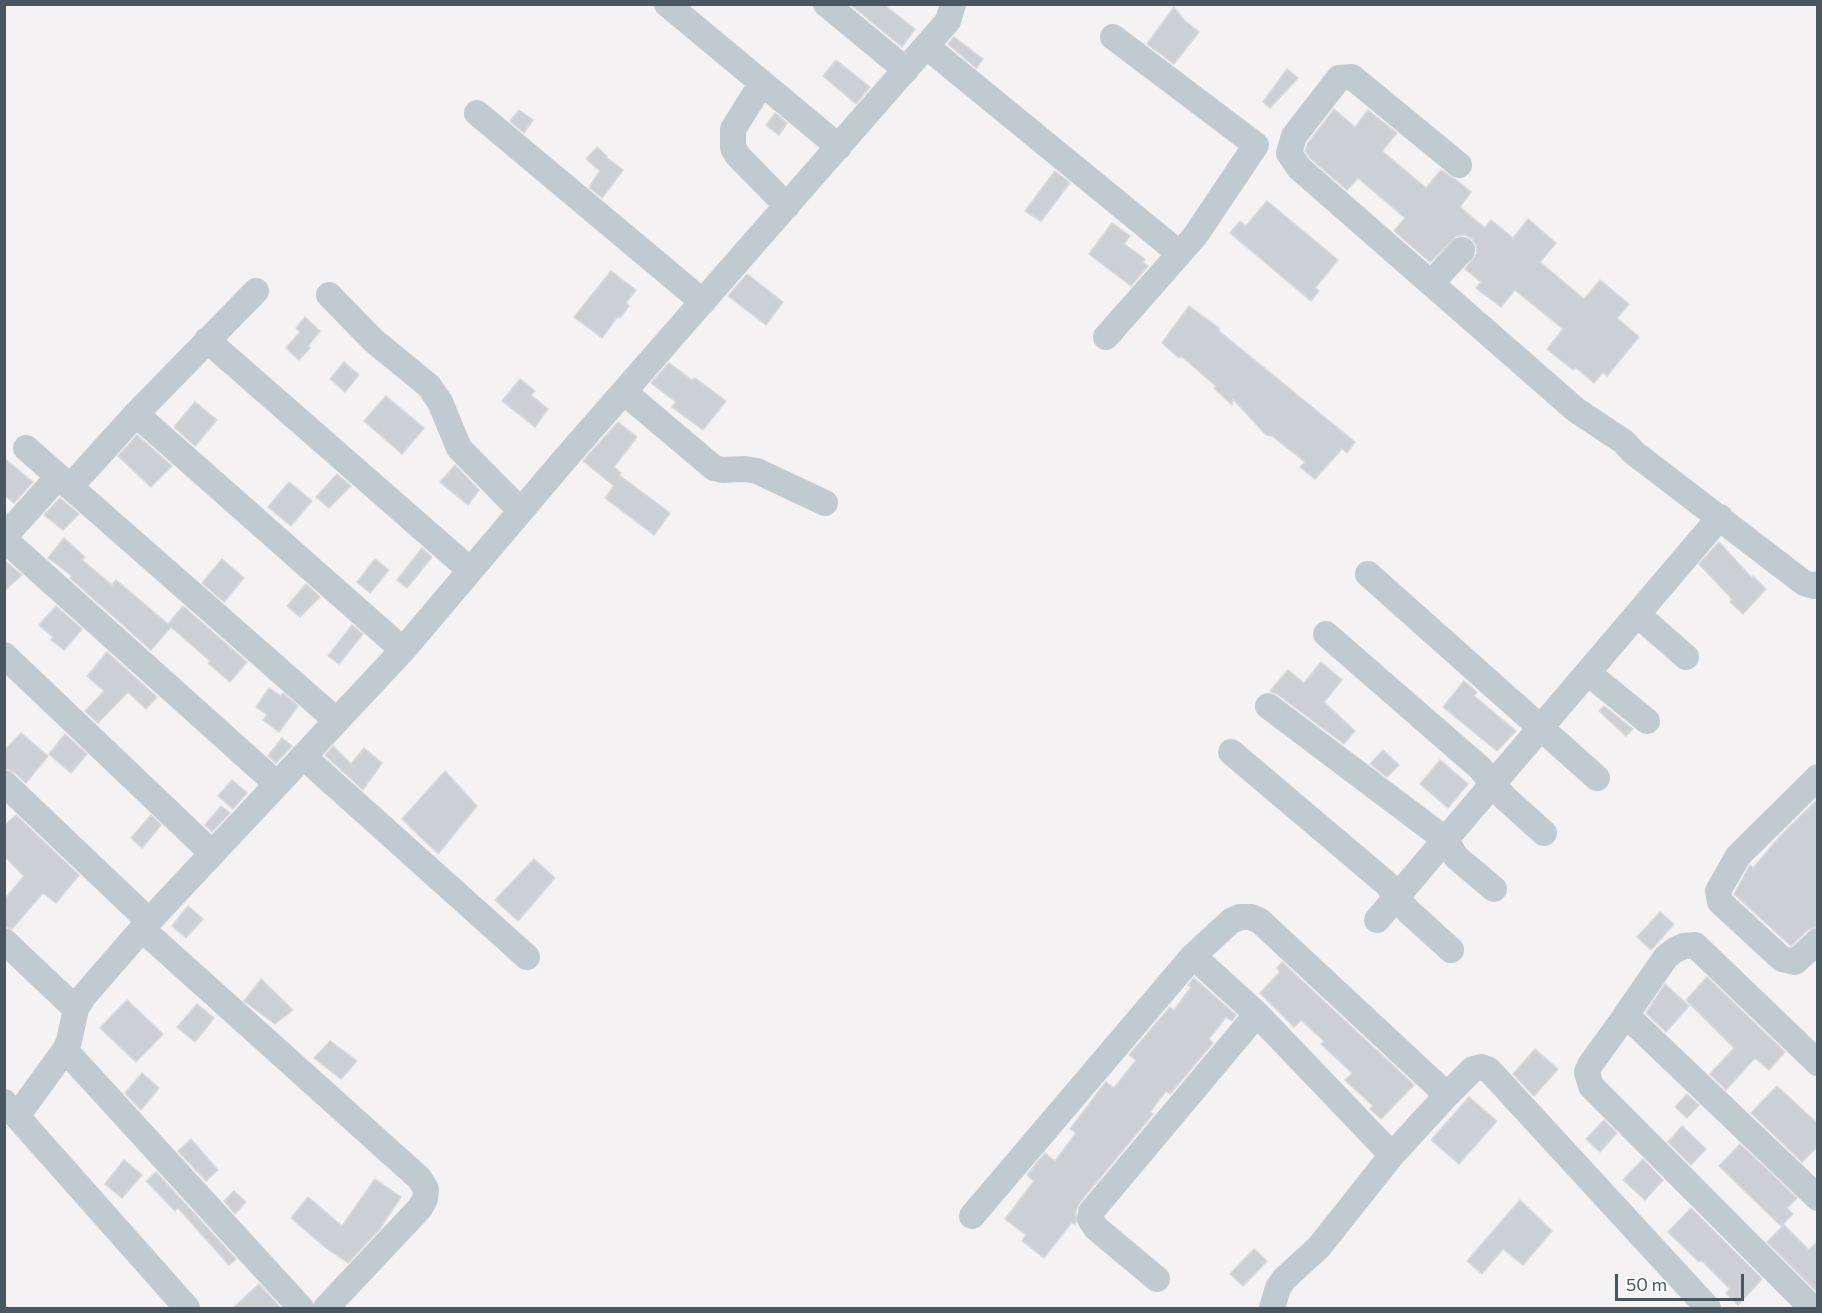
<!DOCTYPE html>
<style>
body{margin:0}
#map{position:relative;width:1822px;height:1313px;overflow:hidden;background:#f4f2f2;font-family:Commissioner,sans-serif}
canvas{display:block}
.frame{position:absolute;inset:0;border:6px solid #495860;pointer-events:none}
.scale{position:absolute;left:1615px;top:1274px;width:129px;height:27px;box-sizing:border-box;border:3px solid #495860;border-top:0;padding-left:8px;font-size:18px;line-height:21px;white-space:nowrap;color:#495860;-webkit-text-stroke:4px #fff;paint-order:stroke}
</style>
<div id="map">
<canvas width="1822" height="1313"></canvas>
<div class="frame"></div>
<div class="scale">50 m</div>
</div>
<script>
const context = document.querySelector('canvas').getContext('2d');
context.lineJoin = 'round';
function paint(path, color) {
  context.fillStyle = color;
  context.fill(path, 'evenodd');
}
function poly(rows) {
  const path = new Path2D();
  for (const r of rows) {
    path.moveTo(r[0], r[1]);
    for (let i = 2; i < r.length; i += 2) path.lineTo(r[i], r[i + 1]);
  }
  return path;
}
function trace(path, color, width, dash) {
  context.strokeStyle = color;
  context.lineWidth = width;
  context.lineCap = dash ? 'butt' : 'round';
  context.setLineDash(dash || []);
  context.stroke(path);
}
const building = poly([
 [850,4,883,4,915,29,902,47,850,4],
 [1174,7,1184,20,1199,32,1174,64,1147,44,1174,7],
 [954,37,983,59,976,68,948,44,954,37],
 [836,60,870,87,856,104,823,76,836,60],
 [1287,69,1298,78,1270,108,1263,102,1287,69],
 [1334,109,1355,127,1368,110,1397,133,1382,151,1426,188,1441,170,1455,179,1471,192,1460,207,1485,228,1491,220,1513,238,1528,219,1556,243,1540,262,1584,299,1600,280,1629,304,1617,318,1639,337,1607,376,1603,372,1594,383,1575,367,1573,370,1547,349,1563,329,1515,290,1501,307,1476,288,1481,282,1465,269,1477,253,1476,245,1472,239,1465,235,1457,236,1430,262,1394,231,1405,218,1358,178,1347,190,1310,158,1305,151,1308,143,1334,109],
 [519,110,533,120,524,133,510,121,519,110],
 [775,113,787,123,779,135,766,125,775,113],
 [597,147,607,156,606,157,623,170,602,198,589,187,600,171,586,159,597,147],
 [1055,171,1070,183,1041,221,1025,211,1055,171],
 [1267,201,1338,260,1315,288,1319,291,1311,301,1230,233,1240,221,1246,226,1267,201],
 [1112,223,1130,236,1124,244,1145,259,1143,262,1148,266,1131,286,1089,254,1112,223],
 [611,271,636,290,626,303,629,306,620,318,618,316,602,338,574,317,611,271],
 [747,274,783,302,766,325,728,296,747,274],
 [1189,306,1219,328,1219,331,1355,442,1347,453,1342,449,1315,479,1300,467,1305,462,1272,436,1266,435,1233,399,1232,405,1214,388,1216,386,1181,356,1179,358,1162,343,1189,306],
 [305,317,320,331,308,346,310,348,299,360,286,348,300,332,296,328,305,317],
 [344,362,359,375,345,392,330,379,344,362],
 [669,363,692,380,695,378,726,401,703,430,672,407,676,402,651,383,669,363],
 [520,379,535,391,531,395,548,409,535,427,502,401,520,379],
 [386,396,424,428,402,454,364,421,386,396],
 [195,402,217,420,195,446,174,427,195,402],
 [618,422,637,437,614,467,621,473,619,475,670,513,654,535,605,498,614,486,583,461,618,422],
 [137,435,172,466,151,487,118,456,137,435],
 [4,458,33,482,14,503,4,495,4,458],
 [455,465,479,490,468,505,440,482,455,465],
 [337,474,351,486,329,508,316,497,337,474],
 [289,482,312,501,291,526,268,507,289,482],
 [60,498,79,514,63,530,44,515,60,498],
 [64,538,85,557,82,560,112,585,116,580,168,624,183,606,247,662,230,682,208,663,210,661,171,627,151,650,70,578,72,576,48,558,64,538],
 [1719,542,1752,578,1753,576,1766,589,1743,614,1730,602,1732,599,1699,564,1719,542],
 [422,548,432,557,407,588,397,580,422,548],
 [222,559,244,578,224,602,202,583,222,559],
 [375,559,389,570,370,593,357,582,375,559],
 [4,560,22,575,4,591,4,560],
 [306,584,320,597,300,617,287,606,306,584],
 [56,606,82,629,64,650,51,640,53,637,39,625,56,606],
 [352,625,363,634,339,664,328,656,352,625],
 [107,652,157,697,146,709,128,692,98,723,85,711,104,691,87,676,107,652],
 [1321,662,1342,680,1324,702,1355,731,1344,744,1277,694,1270,691,1288,670,1304,683,1321,662],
 [1464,681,1477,692,1474,696,1516,731,1497,751,1443,707,1464,681],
 [269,688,281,696,283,693,298,706,279,732,263,720,267,715,256,707,269,688],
 [1604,706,1633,729,1626,736,1599,711,1604,706],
 [21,733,48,756,26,783,14,772,4,768,4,751,21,733],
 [65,734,87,754,71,773,49,754,65,734],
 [282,738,292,746,276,763,268,756,282,738],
 [333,746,351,764,364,748,382,763,363,790,325,755,333,746],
 [1383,750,1399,765,1387,777,1370,764,1383,750],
 [1440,760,1468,784,1448,808,1420,784,1440,760],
 [445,771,477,806,438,854,402,819,445,771],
 [232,780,247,793,233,809,218,796,232,780],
 [1818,799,1818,926,1808,930,1791,946,1734,894,1750,865,1753,868,1781,835,1818,799],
 [221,806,230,813,212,832,205,825,221,806],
 [16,815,79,875,56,903,43,893,12,929,4,926,4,900,24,876,4,856,4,826,16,815],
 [151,815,161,825,142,848,131,838,151,815],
 [534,859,555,878,518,921,495,900,534,859],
 [188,906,203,919,186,938,172,926,188,906],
 [1660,912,1674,924,1651,950,1637,937,1660,912],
 [1282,962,1414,1085,1381,1119,1370,1109,1373,1106,1345,1080,1352,1073,1321,1044,1324,1041,1301,1020,1294,1027,1260,993,1280,972,1277,968,1282,962],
 [1707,977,1785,1052,1769,1070,1755,1058,1726,1090,1710,1074,1734,1048,1686,1000,1707,977],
 [1194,978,1236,1015,1232,1021,1226,1017,1209,1039,1213,1043,1170,1094,1166,1091,1150,1112,1153,1114,1080,1202,1076,1210,1076,1222,1075,1225,1072,1222,1044,1258,1022,1241,1026,1235,1005,1219,1034,1181,1027,1175,1045,1153,1055,1161,1076,1133,1070,1129,1105,1083,1106,1082,1114,1088,1136,1060,1129,1055,1170,1007,1174,1010,1191,987,1188,985,1194,978],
 [261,979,293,1010,275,1024,244,1001,261,979],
 [1665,984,1689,1006,1666,1032,1646,1013,1665,984],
 [127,1000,163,1034,136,1062,100,1028,127,1000],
 [197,1004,214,1018,195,1042,177,1027,197,1004],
 [330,1041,357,1061,341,1079,314,1058,330,1041],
 [1535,1049,1558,1069,1534,1096,1513,1074,1535,1049],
 [142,1073,159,1088,141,1110,125,1093,142,1073],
 [1777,1086,1818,1124,1818,1146,1802,1162,1751,1113,1777,1086],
 [1687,1094,1699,1105,1687,1118,1675,1107,1687,1094],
 [1469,1097,1497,1121,1459,1164,1431,1140,1469,1097],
 [1604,1120,1617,1133,1600,1152,1586,1139,1604,1120],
 [1682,1126,1706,1149,1691,1165,1668,1142,1682,1126],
 [191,1139,218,1170,206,1181,178,1151,191,1139],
 [1740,1144,1797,1198,1787,1208,1793,1214,1781,1226,1719,1166,1740,1144],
 [1643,1159,1663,1180,1645,1200,1623,1180,1643,1159],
 [124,1160,142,1175,122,1198,105,1184,124,1160],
 [156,1172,236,1259,229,1265,178,1208,175,1211,146,1181,156,1172],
 [375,1179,401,1197,379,1230,348,1263,326,1248,291,1218,308,1197,342,1226,375,1179],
 [234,1191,246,1202,235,1214,224,1201,234,1191],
 [1520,1200,1552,1231,1523,1265,1503,1249,1482,1274,1467,1261,1520,1200],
 [1691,1208,1762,1279,1738,1305,1726,1293,1730,1289,1701,1260,1699,1262,1668,1232,1691,1208],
 [1784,1225,1809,1250,1818,1241,1818,1289,1816,1291,1767,1242,1784,1225],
 [1254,1249,1267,1261,1243,1286,1230,1274,1254,1249],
 [259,1284,281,1308,233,1308,259,1284]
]);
paint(building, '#ccd0d4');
trace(building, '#d6d9dd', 1.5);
trace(poly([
 [667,4,839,147],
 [826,4,906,70],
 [926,46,1179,253],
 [762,83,733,129,733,148,738,156,787,206],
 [477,113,703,302],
 [1459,165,1352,77,1339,78,1294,136,1289,153,1299,168,1576,410,1624,442,1633,452,1804,583,1814,586,1818,584],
 [1431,283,1462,250],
 [329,295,374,341,429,386,440,402,459,448,520,510],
 [1106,337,1195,236,1256,145,1113,37],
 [207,340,470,570],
 [624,392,714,468,722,470,745,469,757,471,825,503],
 [136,414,403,650],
 [26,448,337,721],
 [70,487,136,414,256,291],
 [4,537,58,477],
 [4,539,277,784],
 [1368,574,1597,778],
 [1638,615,1686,657],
 [1326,634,1480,768,1505,798,1544,833],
 [4,655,212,853],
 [1588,673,1647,721],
 [1268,706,1446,840,1456,857,1494,889],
 [1231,752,1387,884,1408,911,1451,950],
 [304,757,527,957],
 [1818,777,1738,856,1718,891,1720,902,1782,959,1795,962,1818,941],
 [4,783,149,921],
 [1377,920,1720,517],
 [142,929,419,1178,426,1189,425,1199,420,1208,326,1308],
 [4,941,76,1009],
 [1193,956,1257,1014,1392,1155],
 [1626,1015,1590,1065,1587,1072,1591,1086,1812,1308],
 [65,1050,301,1308],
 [1818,1063,1695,945,1684,946,1675,950,1666,957,1626,1015,1818,1198],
 [4,1102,187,1308],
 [17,1116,65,1050,69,1041,76,1009,83,997,149,921,403,650,564,460,948,21,953,4],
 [972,1216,1193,956,1231,921,1240,917,1251,917,1260,921,1447,1095],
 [1157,1279,1096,1228,1090,1219,1091,1212,1257,1014],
 [1272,1308,1278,1288,1284,1279,1319,1247,1392,1155,1447,1095,1473,1069,1481,1067,1489,1070,1708,1308]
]), '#c0cbd1', 26);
</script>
